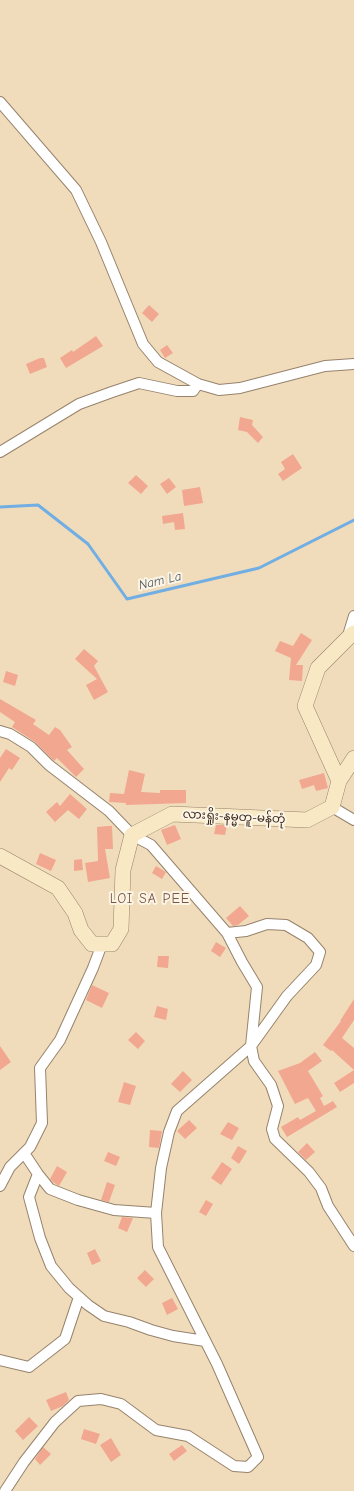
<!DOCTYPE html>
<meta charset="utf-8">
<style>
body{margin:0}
canvas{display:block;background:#f0dcbb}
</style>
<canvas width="354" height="1491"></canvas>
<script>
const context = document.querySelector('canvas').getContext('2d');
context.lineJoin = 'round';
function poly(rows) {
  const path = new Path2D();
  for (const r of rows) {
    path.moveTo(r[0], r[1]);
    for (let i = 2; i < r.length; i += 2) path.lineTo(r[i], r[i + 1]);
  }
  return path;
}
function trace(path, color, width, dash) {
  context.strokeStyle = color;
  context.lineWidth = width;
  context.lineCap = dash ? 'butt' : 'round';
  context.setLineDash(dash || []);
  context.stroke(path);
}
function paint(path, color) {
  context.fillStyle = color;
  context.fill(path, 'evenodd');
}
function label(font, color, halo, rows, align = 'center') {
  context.font = font + ' "Comic Neue","Noto Sans Myanmar",sans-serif';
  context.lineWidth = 4;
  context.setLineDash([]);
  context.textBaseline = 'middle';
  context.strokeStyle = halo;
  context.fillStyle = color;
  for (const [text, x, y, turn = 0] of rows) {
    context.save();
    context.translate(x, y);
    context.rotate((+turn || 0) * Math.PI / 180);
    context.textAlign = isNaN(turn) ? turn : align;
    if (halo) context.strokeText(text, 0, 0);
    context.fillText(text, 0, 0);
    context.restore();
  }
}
trace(poly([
 [0,507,38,505,88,544,127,599,259,568,354,520]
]), '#71aee3', 3);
paint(poly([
 [149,305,159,314,152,322,142,313],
 [96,336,103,346,66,368,60,358,72,350,73,352],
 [167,345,173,353,165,358,160,350],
 [40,358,44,358,47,367,30,374,26,364],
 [240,417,253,420,252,425,263,437,258,443,247,432,238,430],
 [293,454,302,468,283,481,278,474,285,469,281,462],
 [136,475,148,486,141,494,128,483],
 [169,478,176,487,167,494,160,484],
 [200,487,203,503,184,506,182,490],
 [183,513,185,529,175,530,174,522,163,524,162,516],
 [301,633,312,640,296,665,303,665,302,681,289,680,291,658,275,651,280,641,293,646],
 [84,649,98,661,94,666,108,692,94,700,86,685,97,679,75,659],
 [6,671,18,675,15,686,3,682],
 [0,699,36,720,33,724,49,735,55,727,60,730,72,747,67,750,84,769,76,777,57,758,54,761,35,742,12,727,15,722,0,712],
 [6,749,20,758,12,770,9,768,0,782,0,758],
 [129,770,145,774,141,792,160,793,160,790,186,790,186,803,126,805,126,803,109,802,110,793,124,794],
 [324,773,328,788,316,791,314,785,302,789,299,780],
 [70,794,87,809,79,819,68,810,55,822,46,812,57,802,60,806],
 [175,825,181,839,167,845,161,830],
 [216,825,227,825,225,835,214,834],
 [108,826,112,826,113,849,105,849,110,878,88,882,85,863,98,861,97,827],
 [40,853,56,860,51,871,36,864],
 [82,859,83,870,74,871,74,860],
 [156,866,166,872,162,879,152,873],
 [240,906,249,916,238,925,233,926,226,918],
 [216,942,226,948,220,957,211,951],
 [158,956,169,956,168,968,157,967],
 [92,985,109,993,102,1008,86,1000],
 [354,999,354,1020,342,1038,354,1048,354,1083,340,1092,334,1083,354,1070,332,1050,331,1051,323,1045,341,1021,340,1021],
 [157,1006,168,1009,166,1020,154,1017],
 [136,1032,145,1041,138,1049,128,1040],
 [0,1046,11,1062,0,1070],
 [315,1052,322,1061,308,1071,323,1096,320,1098,324,1106,333,1101,337,1107,287,1137,281,1127,298,1117,300,1120,316,1111,308,1098,295,1104,278,1071,300,1063],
 [183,1071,192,1080,180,1092,171,1084],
 [124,1082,136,1086,130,1105,118,1102],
 [189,1120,197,1128,185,1139,177,1131],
 [228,1122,239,1128,232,1140,220,1134],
 [150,1130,162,1131,159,1148,149,1147],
 [307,1143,315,1152,306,1160,298,1152],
 [238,1146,247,1151,239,1164,231,1158],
 [108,1152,120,1157,116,1166,104,1161],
 [222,1162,232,1169,221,1185,211,1178],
 [57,1166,67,1172,59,1186,53,1182,50,1179],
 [107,1182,115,1185,109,1202,101,1200],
 [206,1200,213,1204,206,1216,199,1212],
 [122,1217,133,1218,127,1232,118,1228],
 [95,1249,101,1261,92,1265,87,1253],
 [145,1270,154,1279,146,1287,137,1278],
 [172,1298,178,1309,167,1315,162,1303],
 [66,1392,69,1400,63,1406,51,1411,46,1400],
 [29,1417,38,1426,23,1440,15,1431],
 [84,1429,100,1434,96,1444,81,1439],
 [111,1438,121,1455,111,1462,100,1445],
 [182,1445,187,1451,174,1461,169,1454],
 [43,1447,51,1454,40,1465,35,1459]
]), '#f2a790');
const minor = poly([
 [0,102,76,190,101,242,143,344,158,362,198,384,219,390,240,388,325,366,354,364],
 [0,452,79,404,112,392,139,383,177,391,193,391,198,384],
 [347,639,354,616],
 [0,731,10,734,31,747,49,765,109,811,132,835,151,845,227,933,242,962,257,987,251,1046,254,1061,271,1085,278,1106,272,1129,275,1139,309,1172,321,1188,328,1206,354,1246],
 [332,807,354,820],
 [24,1153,38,1174,50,1189,78,1200,114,1210,156,1213],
 [38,1174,29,1197,40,1238,51,1266,69,1288,88,1305,104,1316,129,1322,151,1330,173,1336,205,1341],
 [0,1186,10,1167,30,1147,42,1123,40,1068,60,1040,93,968,102,944],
 [0,1360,29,1367,65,1339,79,1297],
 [5,1491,24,1462,55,1422,78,1401,101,1399,121,1404,156,1430,188,1436,234,1466,248,1467,258,1457,217,1364,158,1247,156,1213,161,1168,169,1132,177,1111,251,1046,287,996,316,965,320,952,308,938,286,925,267,924,246,931,227,933]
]);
const secondary = poly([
 [339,781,354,758],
 [0,856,58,888,75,913,81,930,92,944,112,944,121,929,123,870,132,835,172,814,307,820,332,807,339,781,305,706,318,668,351,635,354,633]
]);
trace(minor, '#96836c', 12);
trace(secondary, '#96836c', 16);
trace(minor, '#fff', 10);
trace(secondary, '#f8e8c3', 15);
label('12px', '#3b2a1e', '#fcf5e5', [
 ["လားရှိုး-နမ္မတူ-မန်တုံ",234,817,3]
]);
label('italic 13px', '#4e5863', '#fcf5e5', [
 ["Nam La",160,581,-13]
]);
context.letterSpacing = '1px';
label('14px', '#7b5646', '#fcf5e5', [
 ["LOI SA PEE",150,899]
]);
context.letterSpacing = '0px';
</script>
